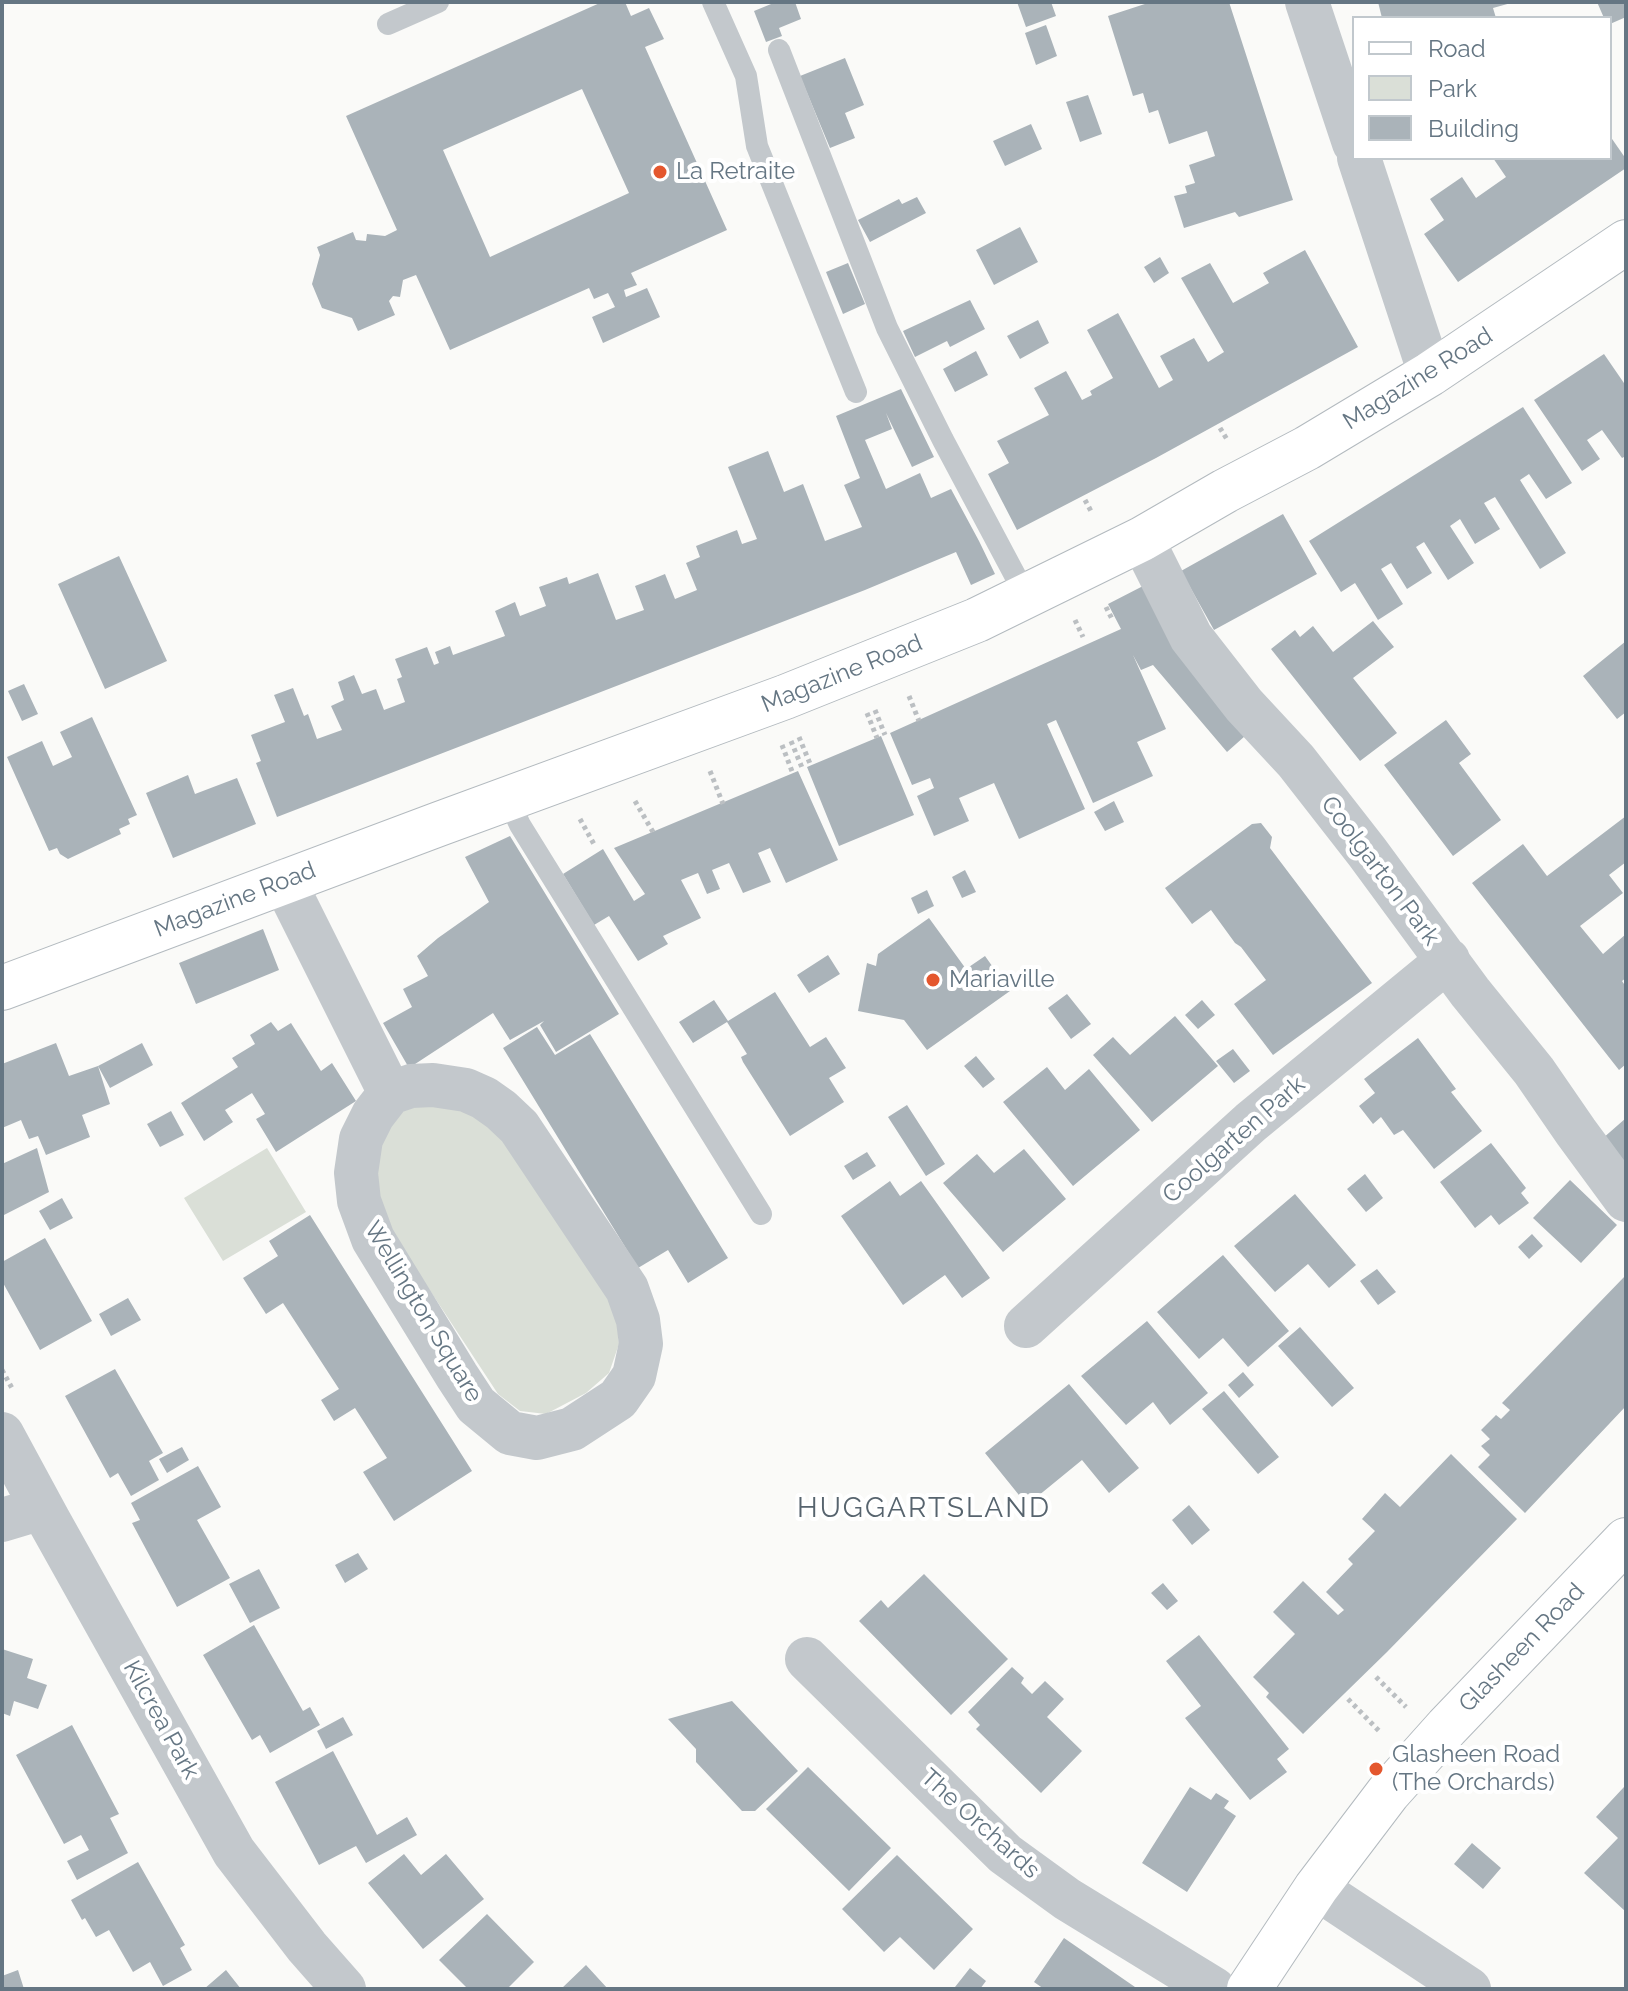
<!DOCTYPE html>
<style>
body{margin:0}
#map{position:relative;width:1628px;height:1991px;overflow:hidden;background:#fafaf8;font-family:Raleway,sans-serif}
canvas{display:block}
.frame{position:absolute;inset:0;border:4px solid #657683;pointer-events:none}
.legend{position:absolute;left:1352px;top:16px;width:260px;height:144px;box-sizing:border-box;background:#fff;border:2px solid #c1c8cd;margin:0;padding:10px 14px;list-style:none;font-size:24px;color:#657683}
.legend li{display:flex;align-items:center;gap:16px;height:40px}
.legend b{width:40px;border:2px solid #c1c8cd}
</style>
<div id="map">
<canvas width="1628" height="1991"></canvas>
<div class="frame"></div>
<ul class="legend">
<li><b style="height:10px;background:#fff"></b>Road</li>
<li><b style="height:22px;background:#dadfd7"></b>Park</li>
<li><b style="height:22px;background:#aab3b9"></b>Building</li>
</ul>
</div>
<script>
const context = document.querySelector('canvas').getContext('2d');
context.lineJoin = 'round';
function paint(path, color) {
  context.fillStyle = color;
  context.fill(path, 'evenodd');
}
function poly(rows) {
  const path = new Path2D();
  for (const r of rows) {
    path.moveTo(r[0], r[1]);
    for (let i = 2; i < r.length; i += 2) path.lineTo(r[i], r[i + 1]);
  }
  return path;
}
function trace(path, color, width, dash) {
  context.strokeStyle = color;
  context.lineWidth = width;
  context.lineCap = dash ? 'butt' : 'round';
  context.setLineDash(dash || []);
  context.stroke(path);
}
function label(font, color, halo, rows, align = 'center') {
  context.font = font + ' Raleway,sans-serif';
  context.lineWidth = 8;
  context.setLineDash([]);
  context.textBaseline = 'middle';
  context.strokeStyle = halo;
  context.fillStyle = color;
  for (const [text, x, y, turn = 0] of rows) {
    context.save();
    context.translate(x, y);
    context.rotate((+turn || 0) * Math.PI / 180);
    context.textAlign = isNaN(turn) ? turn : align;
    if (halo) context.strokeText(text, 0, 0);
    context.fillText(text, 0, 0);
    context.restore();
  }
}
paint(poly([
 [427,1099,492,1122,616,1302,619,1344,609,1373,586,1393,546,1414,520,1411,498,1394,381,1216,376,1157,393,1113],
 [267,1148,306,1212,223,1261,184,1198]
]), '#dadfd7');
paint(poly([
 [602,2,625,2,631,16,649,8,664,39,645,47,727,230,631,273,637,285,624,290,626,297,647,288,660,317,603,343,592,317,615,307,608,293,594,299,589,288,450,350,416,275,403,280,400,297,393,296,389,301,395,315,358,331,352,318,322,308,312,284,320,255,317,247,353,232,356,240,366,241,367,234,385,236,397,230,346,116],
 [582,89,629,193,490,257,443,150],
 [776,2,795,2,801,19,779,28,782,36,766,42,754,11],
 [1017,2,1051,2,1056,16,1026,27],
 [1151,2,1229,2,1293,200,1239,217,1235,212,1184,228,1174,196,1187,193,1185,186,1195,183,1189,165,1215,156,1207,131,1169,144,1158,110,1149,113,1143,93,1133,96,1108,16],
 [1378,2,1511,2,1511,3,1493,8,1496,18,1382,18],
 [1597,2,1626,2,1626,17,1610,24,1610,18,1604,18],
 [1046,25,1057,56,1036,65,1025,33],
 [845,58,864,105,845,113,855,138,830,148,800,76],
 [1088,95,1102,134,1080,142,1066,102],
 [1031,124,1042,149,1005,166,993,141],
 [1610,136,1626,159,1626,168,1458,282,1424,234,1444,220,1430,199,1462,177,1476,198,1506,177,1493,158,1610,158],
 [917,197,926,213,870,242,858,220,899,199,902,204],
 [1020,227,1038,262,994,285,976,250],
 [1305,250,1358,347,1156,458,1017,530,988,474,1009,463,997,441,1049,415,1034,388,1066,371,1082,400,1092,395,1090,391,1113,378,1087,330,1118,313,1159,388,1173,380,1160,356,1194,338,1208,362,1224,352,1181,278,1210,263,1233,303,1269,283,1263,273],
 [1160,257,1169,273,1154,283,1144,267],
 [848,263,865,304,843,314,826,272],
 [970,300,985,329,950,347,947,341,915,357,903,331],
 [1038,320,1049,343,1020,359,1007,336],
 [976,351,988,375,955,392,943,369],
 [1604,354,1626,386,1626,456,1622,458,1602,430,1587,440,1600,459,1582,471,1534,400],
 [901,389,934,457,912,467,886,413,892,429,865,440,886,489,920,473,931,498,951,489,979,541,995,574,971,585,956,552,865,590,277,817,256,763,261,761,251,735,285,722,274,695,293,688,304,716,308,714,317,739,342,730,331,706,344,700,338,682,354,675,362,694,376,689,384,710,405,702,397,679,402,677,395,659,427,647,434,665,439,663,435,652,450,646,453,655,505,636,495,611,515,602,520,616,546,606,539,587,567,577,569,584,598,573,616,620,644,610,635,586,648,581,665,574,675,599,697,590,686,563,700,557,696,546,737,530,742,544,757,539,728,467,768,451,784,492,803,484,825,541,862,527,844,485,860,478,836,416],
 [1523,407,1572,483,1546,499,1529,474,1520,480,1566,553,1540,569,1495,497,1484,503,1500,529,1475,544,1460,519,1450,526,1474,563,1448,580,1424,542,1416,547,1432,573,1407,589,1391,563,1381,569,1403,604,1378,620,1355,583,1341,592,1309,541],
 [1283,514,1317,574,1214,630,1181,571],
 [119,556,167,661,105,689,58,584],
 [1143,586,1245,736,1227,752,1153,665,1141,670,1133,655,1166,729,1137,742,1153,776,1093,803,1056,720,1047,724,1085,809,1019,839,994,783,959,798,969,821,934,836,917,796,934,788,930,778,912,785,890,733,1121,629,1108,604],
 [1373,621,1394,647,1353,678,1397,733,1360,761,1271,649,1295,630,1300,637,1313,626,1333,652],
 [1626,641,1626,712,1617,719,1583,676],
 [24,684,38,714,22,721,8,691],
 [92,717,137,815,128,819,130,824,119,829,121,834,68,859,60,854,57,848,49,851,7,757,42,741,53,766,72,757,60,732],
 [1446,720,1471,754,1459,763,1501,820,1453,856,1384,765],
 [881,736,914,815,839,846,807,767],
 [798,771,838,860,786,883,770,848,758,853,771,882,743,893,729,863,712,870,720,889,707,894,698,873,681,880,701,918,663,936,668,944,638,961,609,916,594,925,563,874,603,849,634,901,645,894,614,848],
 [188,775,195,794,237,778,256,824,173,858,146,793],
 [1114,801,1124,822,1105,831,1094,812],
 [1626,816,1626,862,1609,875,1623,893,1580,926,1603,954,1626,934,1626,978,1622,981,1626,987,1626,1064,1619,1070,1472,883,1523,844,1547,876],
 [1261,823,1272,837,1270,848,1372,983,1273,1055,1234,1004,1266,980,1241,947,1235,943,1211,910,1192,924,1165,888,1252,824],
 [510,836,619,1014,556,1052,540,1025,544,1021,510,1040,493,1013,409,1068,383,1023,412,1007,403,989,428,976,417,956,438,938,489,902,465,857],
 [965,870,976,892,962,898,952,877],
 [927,890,934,906,918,914,911,898],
 [929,918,966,969,985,956,1010,991,927,1050,904,1020,858,1011,867,963,876,966,878,954],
 [263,929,279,970,196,1004,179,963],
 [828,955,840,974,809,993,797,975],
 [775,992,810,1047,826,1037,846,1068,829,1078,844,1102,790,1136,743,1062,741,1057,747,1054,727,1022,693,1043,679,1022,714,1000,728,1021],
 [1067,994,1091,1024,1071,1039,1048,1008],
 [1202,1000,1215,1015,1198,1029,1185,1015],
 [1175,1016,1218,1066,1152,1122,1093,1055,1113,1037,1130,1055],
 [271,1022,278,1031,291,1023,321,1071,332,1063,356,1101,276,1152,256,1119,265,1114,252,1093,225,1110,233,1122,204,1141,181,1103,238,1067,232,1058,255,1044,250,1035],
 [537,1027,555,1055,590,1034,728,1258,688,1283,668,1250,638,1268,503,1048],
 [1418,1038,1456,1089,1451,1092,1482,1131,1434,1169,1403,1130,1394,1135,1381,1117,1373,1124,1359,1106,1375,1093,1364,1079],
 [56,1043,69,1076,98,1066,142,1043,153,1065,110,1088,98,1066,110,1104,82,1115,90,1137,46,1155,38,1136,29,1139,21,1120,2,1128,2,1064],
 [1233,1049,1250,1071,1234,1083,1216,1061],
 [976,1056,995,1079,983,1088,964,1066],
 [1047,1067,1065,1090,1089,1069,1140,1130,1073,1186,1003,1102],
 [907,1105,945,1164,926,1176,888,1117],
 [171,1111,184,1135,160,1147,147,1124],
 [1626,1118,1626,1167,1602,1139],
 [1491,1143,1526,1188,1521,1193,1529,1203,1499,1225,1491,1215,1475,1228,1440,1182],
 [37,1148,49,1192,2,1216,2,1164],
 [1024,1149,1066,1199,1003,1252,943,1183,977,1154,994,1173],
 [867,1152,876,1166,853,1180,844,1166],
 [1365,1174,1383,1198,1366,1212,1347,1189],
 [1570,1180,1617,1225,1581,1263,1533,1218],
 [890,1181,900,1196,921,1181,990,1278,962,1298,945,1275,903,1305,841,1216],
 [1295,1194,1356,1265,1329,1288,1308,1264,1275,1292,1234,1246],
 [62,1198,73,1218,50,1230,39,1211],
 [310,1215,472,1471,394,1521,363,1472,387,1458,355,1408,334,1421,321,1400,339,1389,283,1303,266,1314,243,1278,278,1256,269,1241],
 [1532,1234,1543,1246,1529,1259,1518,1247],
 [45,1238,92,1321,40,1350,2,1281,2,1262],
 [1223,1255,1289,1331,1248,1367,1223,1338,1199,1359,1157,1312],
 [1377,1269,1396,1292,1378,1305,1360,1281],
 [1626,1275,1626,1406,1525,1513,1478,1467,1490,1455,1481,1446,1490,1439,1481,1430,1496,1415,1501,1419,1510,1410,1502,1403],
 [128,1298,141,1320,111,1336,99,1314],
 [1147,1321,1208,1393,1170,1425,1153,1402,1126,1425,1081,1376],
 [1300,1327,1354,1388,1332,1407,1278,1346],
 [115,1369,163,1453,149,1461,159,1480,131,1496,118,1473,110,1478,65,1396],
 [1243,1372,1254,1385,1239,1398,1228,1385],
 [1069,1384,1139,1468,1109,1493,1082,1460,1027,1505,985,1453],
 [1224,1391,1279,1457,1258,1474,1202,1409],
 [182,1447,189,1460,167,1473,159,1459],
 [1451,1454,1517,1519,1387,1652,1303,1734,1266,1697,1269,1693,1253,1677,1295,1634,1273,1612,1303,1581,1338,1615,1344,1610,1326,1592,1353,1564,1348,1559,1375,1531,1362,1519,1385,1493,1400,1507],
 [198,1466,221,1507,197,1520,230,1578,177,1607,132,1523,140,1520,131,1503],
 [1189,1505,1210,1530,1192,1545,1172,1520],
 [358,1553,368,1569,345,1583,335,1565],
 [259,1569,280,1608,250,1623,229,1584],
 [924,1574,1008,1659,951,1715,859,1621,881,1600,888,1608],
 [1163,1583,1178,1601,1167,1610,1151,1593],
 [254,1625,303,1711,310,1707,320,1725,270,1753,260,1735,252,1740,203,1655],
 [1199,1635,1289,1749,1277,1759,1287,1772,1250,1800,1185,1718,1201,1706,1166,1661],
 [2,1649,33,1659,27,1678,47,1685,38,1709,14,1701,10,1716,2,1713],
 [1012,1667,1024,1678,1021,1683,1032,1694,1045,1681,1064,1699,1047,1717,1082,1751,1041,1793,976,1729,980,1725,968,1712],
 [732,1701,798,1771,755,1811,742,1811,696,1762,696,1749,668,1719],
 [343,1717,353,1735,326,1749,317,1731],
 [72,1725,119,1814,110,1818,128,1853,77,1880,67,1861,89,1850,81,1835,64,1844,16,1755],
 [333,1751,377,1835,407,1817,417,1835,366,1863,356,1846,319,1865,275,1782],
 [808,1767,891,1848,849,1891,766,1809],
 [1190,1787,1211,1800,1216,1793,1229,1801,1224,1808,1236,1816,1187,1892,1142,1863],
 [1624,1787,1626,1789,1626,1912,1584,1873,1618,1838,1596,1817],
 [1472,1843,1501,1868,1483,1889,1454,1864],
 [404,1854,421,1875,446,1854,484,1899,423,1949,368,1883],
 [897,1855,973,1929,934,1970,900,1937,884,1952,842,1909],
 [138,1862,185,1945,180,1948,192,1970,163,1986,150,1962,133,1972,109,1930,96,1937,85,1918,82,1920,71,1900],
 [487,1914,534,1962,507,1989,468,1989,439,1960],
 [1064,1938,1135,1987,1133,1989,1044,1989,1034,1982],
 [586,1965,608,1989,561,1989],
 [970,1968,986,1981,980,1989,958,1989,955,1987],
 [18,1970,24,1989,2,1989,2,1976],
 [226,1970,241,1989,204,1989]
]), '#aab3b9');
const secondary = poly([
 [2,988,439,824,785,697,977,620,1142,539,1225,491,1307,448,1430,374,1626,242],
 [1249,1989,1316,1888,1388,1793,1447,1727,1626,1540]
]);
trace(secondary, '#b3babf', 46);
trace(poly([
 [1220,428,1228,441],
 [1085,500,1092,513],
 [1106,607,1113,621],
 [1075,620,1083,637],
 [909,696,919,721],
 [875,710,885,735],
 [867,713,877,738],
 [799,737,811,766],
 [791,741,803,770],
 [782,745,793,774],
 [710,771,723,804],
 [635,801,653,832],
 [580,819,595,846],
 [2,1370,13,1390],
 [1376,1677,1406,1707],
 [1348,1699,1381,1733]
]), '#bbbfc2', 5, [4, 4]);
trace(poly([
 [713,2,746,76,757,146,856,392],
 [388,24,438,2],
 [779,50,887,328,943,440,1026,596],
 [508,799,520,825,761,1214]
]), '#c3c8cc', 22);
trace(poly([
 [1307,2,1354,143],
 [1359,158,1430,374],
 [1142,539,1191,637,1244,705,1296,761,1367,852,1470,992,1534,1071,1576,1132,1626,1200],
 [284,881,390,1093,411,1086,433,1085,466,1090,484,1098,501,1110,519,1127,627,1289,638,1320,641,1344,634,1376,618,1399,572,1429,537,1438,510,1433,476,1405,457,1376,373,1239,359,1201,356,1173,361,1139,373,1115,390,1093],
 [1026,1326,1251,1122,1448,960],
 [2,1434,48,1519,234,1852,307,1947,344,1989],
 [2,1520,42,1508],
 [807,1659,1005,1854,1067,1899,1214,1989],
 [1316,1888,1469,1989]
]), '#c3c8cc', 44);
trace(secondary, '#fff', 44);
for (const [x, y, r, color] of [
 [660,172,8,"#e4572e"],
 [933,980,8,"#e4572e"],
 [1376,1769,8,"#e4572e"]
]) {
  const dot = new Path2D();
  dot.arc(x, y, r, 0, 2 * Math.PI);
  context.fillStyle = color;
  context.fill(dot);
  trace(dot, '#fff', 3);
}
label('24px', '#657683', '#fff', [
 ["La Retraite",676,172],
 ["Mariaville",949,980],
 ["Glasheen Road",1392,1755],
 ["(The Orchards)",1392,1783]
], 'left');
label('24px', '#657683', '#fff', [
 ["Magazine Road",1418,379,-32],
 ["Magazine Road",842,674,-22],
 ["Coolgarton Park",1380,871,53],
 ["Magazine Road",235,900,-21],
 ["Coolgarten Park",1234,1140,-41],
 ["Wellington Square",423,1312,59],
 ["Glasheen Road",1522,1648,-46],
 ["Kilcrea Park",161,1720,61],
 ["The Orchards",980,1824,42]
]);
context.letterSpacing = '2px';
label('28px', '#57646e', '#fff', [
 ["HUGGARTSLAND",924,1509]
]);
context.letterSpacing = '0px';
</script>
